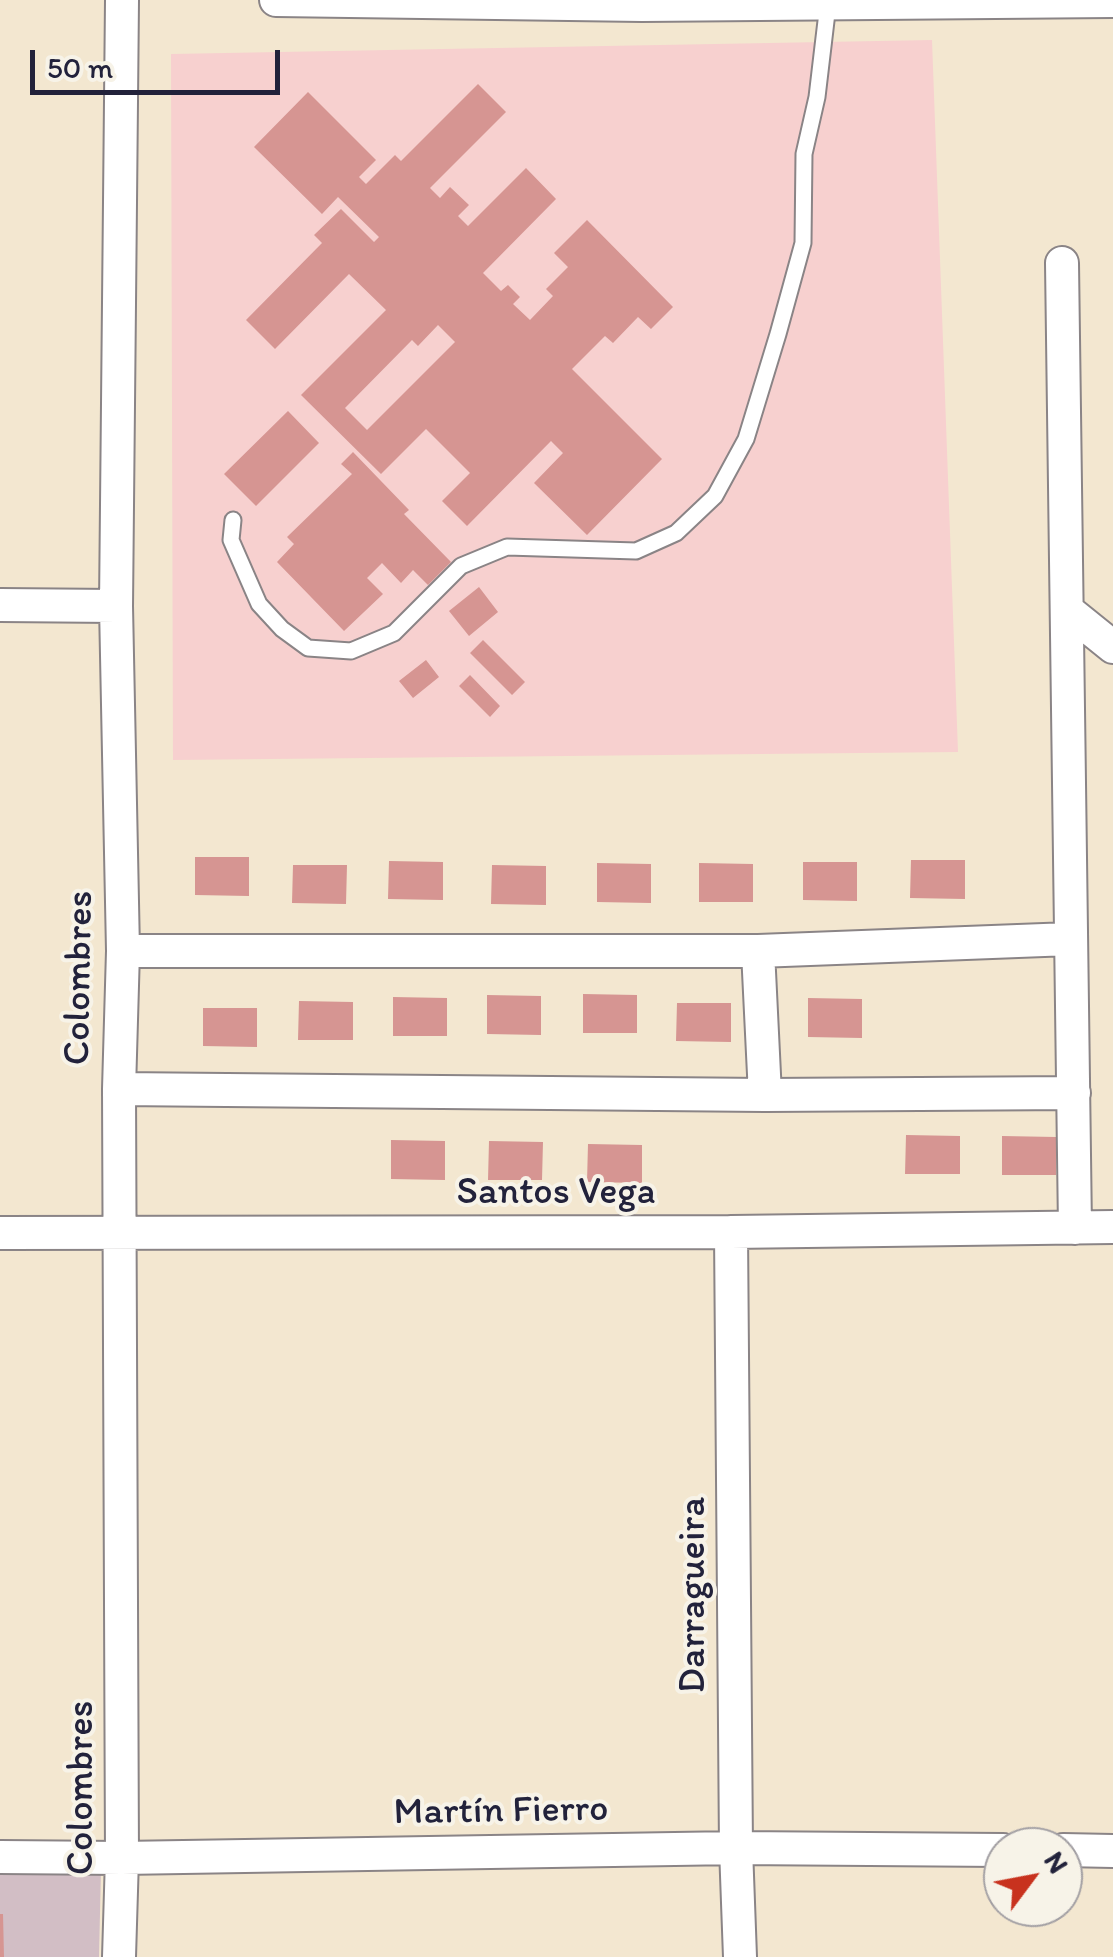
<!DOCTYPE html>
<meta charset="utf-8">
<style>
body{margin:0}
#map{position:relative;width:1113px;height:1957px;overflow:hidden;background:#f3e7d0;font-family:Itim,sans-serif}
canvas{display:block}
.north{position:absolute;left:983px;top:1827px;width:100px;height:100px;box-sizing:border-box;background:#f7f3e8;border:2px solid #a29fa3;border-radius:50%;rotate:58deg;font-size:28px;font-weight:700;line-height:40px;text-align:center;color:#22223b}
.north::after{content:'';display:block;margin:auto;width:35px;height:45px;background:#c8321e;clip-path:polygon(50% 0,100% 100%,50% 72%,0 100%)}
.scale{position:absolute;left:30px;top:50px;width:250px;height:45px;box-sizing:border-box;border:5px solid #22223b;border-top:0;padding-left:12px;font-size:30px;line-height:35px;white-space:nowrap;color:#22223b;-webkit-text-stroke:8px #f7f3e8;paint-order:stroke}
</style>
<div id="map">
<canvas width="1113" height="1957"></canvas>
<div class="north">N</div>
<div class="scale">50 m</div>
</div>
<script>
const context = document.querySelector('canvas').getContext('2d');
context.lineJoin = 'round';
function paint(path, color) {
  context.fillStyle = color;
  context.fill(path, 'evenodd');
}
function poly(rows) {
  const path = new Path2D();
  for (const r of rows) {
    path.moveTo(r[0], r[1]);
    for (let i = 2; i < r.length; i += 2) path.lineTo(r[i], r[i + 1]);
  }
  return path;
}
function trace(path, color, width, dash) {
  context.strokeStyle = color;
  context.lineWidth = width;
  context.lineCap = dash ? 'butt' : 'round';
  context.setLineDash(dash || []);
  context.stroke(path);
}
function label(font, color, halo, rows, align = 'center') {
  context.font = font + ' Itim,sans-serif';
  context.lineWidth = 8;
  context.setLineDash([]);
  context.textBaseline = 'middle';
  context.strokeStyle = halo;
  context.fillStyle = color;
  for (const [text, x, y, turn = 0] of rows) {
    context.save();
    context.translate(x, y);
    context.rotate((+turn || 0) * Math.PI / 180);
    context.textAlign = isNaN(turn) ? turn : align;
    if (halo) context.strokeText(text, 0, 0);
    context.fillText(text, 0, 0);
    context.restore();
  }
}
paint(poly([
 [932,40,958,752,173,760,171,54]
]), '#f7d0cf');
paint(poly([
 [0,1869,101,1869,99,1957,0,1957]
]), '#d2bec5');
paint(poly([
 [478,84,506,112,430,188,440,198,450,187,469,205,458,216,468,226,526,168,556,199,483,273,501,291,508,285,520,297,513,304,530,320,553,296,546,289,568,267,554,253,587,220,673,307,651,329,638,317,613,343,605,336,572,369,662,459,587,535,534,483,563,453,551,441,467,526,442,501,470,473,426,429,381,474,301,395,386,310,349,274,275,349,246,320,322,243,314,235,341,209,374,242,379,237,338,197,322,214,254,147,308,92,376,160,359,177,366,184,395,155,401,161],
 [438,325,455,342,367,430,345,408,412,340,418,346],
 [288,411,319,443,256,506,224,474],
 [353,452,409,510,404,514,451,562,428,585,413,570,401,583,382,563,367,578,383,594,344,631,277,562,294,544,287,537,352,474,341,464],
 [479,587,498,612,469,636,449,611],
 [483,640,525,682,512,695,470,653],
 [426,660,439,677,413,698,399,681],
 [470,675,500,706,490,717,459,686],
 [195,857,249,857,249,896,195,895],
 [911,860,965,860,965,899,910,898],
 [389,861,443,862,443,900,388,899],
 [803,862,857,862,857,901,803,900],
 [597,863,651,864,651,903,597,902],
 [699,863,753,864,753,902,699,902],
 [293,865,347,865,346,904,292,903],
 [492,865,546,866,546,905,491,904],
 [583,994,637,995,637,1033,583,1033],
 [487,995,541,996,541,1035,487,1034],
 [393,997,447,998,447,1036,393,1036],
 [808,998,862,999,862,1038,808,1037],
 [299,1001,353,1002,353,1040,298,1040],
 [677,1003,731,1003,731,1042,676,1041],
 [203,1008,257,1008,257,1047,203,1046],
 [906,1135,960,1136,960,1174,905,1174],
 [1002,1136,1056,1137,1056,1175,1002,1175],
 [391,1140,445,1141,445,1180,391,1179],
 [489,1141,543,1142,542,1180,488,1180],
 [588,1144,642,1145,642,1183,587,1182],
 [0,1914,3,1914,4,1957,0,1957]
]), '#d69592');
const lane = poly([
 [233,520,231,540,259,604,282,629,308,648,351,651,394,633,461,566,507,547,636,551,676,533,715,496,746,439,778,334,803,243,804,154,817,97,828,4]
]);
const street = poly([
 [276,0,642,5,1113,1],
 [1062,263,1075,1228],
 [0,605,116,606],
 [1067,610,1113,647],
 [123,951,758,951,1070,939],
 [758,951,765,1095],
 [119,1089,765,1095,1074,1093],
 [731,1232,736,1848,740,1957],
 [0,1233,731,1232,1113,1227],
 [1063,1850,1113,1851],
 [0,1857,122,1858,736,1848,1003,1850],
 [119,1957,122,1858,119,1089,123,951,116,606,122,0]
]);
trace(lane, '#8a8486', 19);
trace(street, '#8a8486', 36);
trace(lane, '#fff', 15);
trace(street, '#fff', 32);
label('38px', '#22223b', '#f7f3e8', [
 ["Colombres",80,978,-89],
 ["Santos Vega",556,1193],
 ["Darragueira",694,1595,-90],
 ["Colombres",82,1788,-90],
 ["Martín Fierro",501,1812,-1]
]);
</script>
